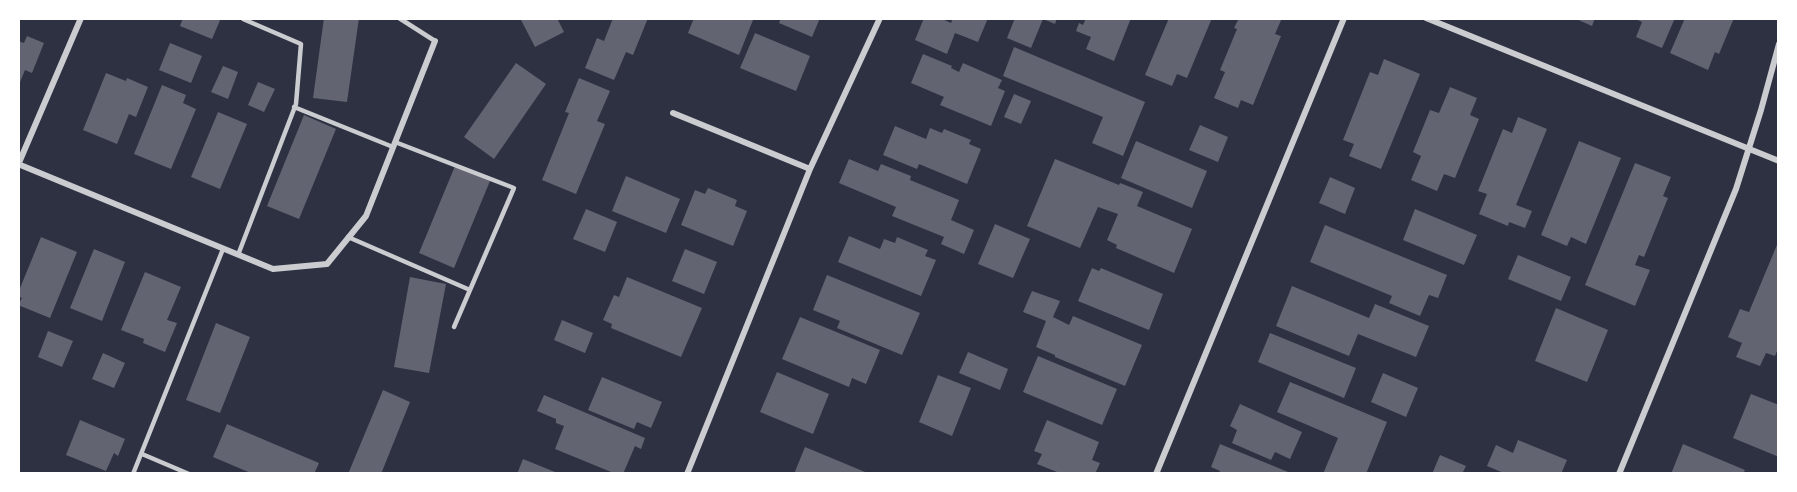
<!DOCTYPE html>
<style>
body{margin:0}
#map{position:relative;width:1797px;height:492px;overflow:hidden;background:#2d3142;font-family:Rubik,sans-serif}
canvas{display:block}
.frame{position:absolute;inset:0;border:20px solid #fff;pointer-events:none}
</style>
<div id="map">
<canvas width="1797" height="492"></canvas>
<div class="frame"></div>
</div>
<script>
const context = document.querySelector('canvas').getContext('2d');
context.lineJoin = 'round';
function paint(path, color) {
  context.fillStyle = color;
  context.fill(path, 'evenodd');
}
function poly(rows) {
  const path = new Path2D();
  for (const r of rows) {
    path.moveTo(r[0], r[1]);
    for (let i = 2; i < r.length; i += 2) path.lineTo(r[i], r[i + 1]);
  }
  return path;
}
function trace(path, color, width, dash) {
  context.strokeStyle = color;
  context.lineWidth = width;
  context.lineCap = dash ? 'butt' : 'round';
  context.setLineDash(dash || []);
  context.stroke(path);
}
paint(poly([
 [183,18,221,18,212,39,180,26],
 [324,18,359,18,347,102,313,98],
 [520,18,557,18,564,32,535,47],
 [613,18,648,18,633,55,626,52,614,80,585,68,597,38,604,41],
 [694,18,750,18,753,20,739,55,688,33],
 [781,18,820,18,812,37,779,23],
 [924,18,940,18,951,23,953,18,988,18,978,42,955,33,947,54,915,40],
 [1015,18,1057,18,1055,24,1043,19,1031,48,1007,38],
 [1086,18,1131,18,1114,61,1086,49,1091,37,1076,31,1079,23,1083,25],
 [1169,18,1212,18,1187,78,1177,74,1172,86,1145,75],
 [1239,18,1282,18,1275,34,1281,36,1253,105,1241,100,1238,108,1214,98,1225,72,1220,70,1237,29,1234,28],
 [1574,18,1595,18,1592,26],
 [1633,18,1675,18,1662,48,1636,37,1642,22],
 [1685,18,1734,18,1719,54,1715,52,1708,70,1670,53],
 [755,33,810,56,796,91,740,68],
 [27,36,44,43,32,73,25,70,18,87,18,41,24,43],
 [170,43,202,56,191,83,159,70],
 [1014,47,1145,102,1123,156,1092,143,1103,117,1003,76],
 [923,54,952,66,951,68,959,72,963,63,1002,80,998,88,1005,91,991,126,940,105,944,97,911,83],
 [1384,59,1420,74,1381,169,1349,156,1354,144,1343,140,1370,72,1378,75],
 [516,63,546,84,494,159,464,137],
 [223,66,238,72,228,99,211,92],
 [106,73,126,81,127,78,148,87,136,117,129,114,117,144,83,130],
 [579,78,610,91,597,121,605,124,576,194,542,180,569,113,565,112],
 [258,82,275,89,264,112,248,105],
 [162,85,186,95,183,103,196,109,171,169,134,154],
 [1450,87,1477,98,1470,115,1479,119,1455,178,1444,174,1437,191,1411,180,1421,156,1413,152,1430,110,1439,113],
 [1014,94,1031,101,1021,124,1004,117],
 [218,112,247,124,220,189,191,177],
 [304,115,336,129,299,219,267,206],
 [1518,117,1547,129,1516,205,1532,211,1525,228,1509,222,1508,226,1479,214,1487,194,1478,191,1503,129,1512,133],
 [1200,125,1228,137,1218,162,1189,150],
 [895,126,926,139,930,128,942,133,944,129,971,140,969,144,981,149,967,184,919,164,917,169,883,155],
 [1136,141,1207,171,1192,208,1121,178],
 [1579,141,1621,158,1586,244,1571,237,1567,246,1541,235],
 [849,159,878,171,881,164,911,176,910,180,959,200,951,220,974,230,964,254,941,244,944,237,892,216,896,207,839,183],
 [1055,159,1119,185,1120,183,1143,192,1137,206,1192,229,1174,273,1116,248,1117,245,1107,240,1118,214,1098,207,1080,248,1027,226],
 [1635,163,1671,177,1663,196,1668,198,1644,257,1639,255,1635,265,1650,270,1635,306,1585,285],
 [455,166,490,181,454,268,419,253],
 [626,176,680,199,666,233,612,211],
 [1330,177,1355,188,1345,214,1319,203],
 [708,188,737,200,735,206,747,211,733,246,681,225,695,190,705,194],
 [586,209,617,222,605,252,573,239],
 [1415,209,1477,235,1464,265,1403,240],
 [995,224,1030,239,1013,278,978,264],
 [1325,225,1447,275,1438,298,1429,295,1420,316,1389,303,1392,296,1310,262],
 [849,236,880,249,884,239,895,243,897,237,928,250,925,256,936,260,921,296,838,262],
 [41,237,77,252,50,318,18,305,22,298,18,296,18,293],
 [1779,240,1779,346,1775,356,1766,353,1760,366,1736,357,1742,343,1728,337,1740,309,1749,312],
 [94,249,125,262,102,321,70,308],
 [685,249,717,262,704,294,672,281],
 [1518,255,1571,277,1561,301,1508,279],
 [1092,268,1099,271,1101,268,1163,294,1149,330,1078,301],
 [145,272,181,287,167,320,177,323,165,352,143,343,144,339,121,330],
 [827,275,920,313,902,355,837,328,840,321,813,310],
 [410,277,446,284,429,373,394,367],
 [627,277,702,308,681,357,611,328,612,324,603,320,614,295,619,297],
 [1292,286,1369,318,1375,304,1429,326,1416,357,1358,334,1349,356,1276,326],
 [1032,291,1060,301,1053,317,1069,325,1073,316,1142,345,1125,386,1055,357,1055,355,1036,347,1046,321,1023,312],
 [1556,308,1608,330,1587,382,1535,361],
 [800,317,880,350,866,384,852,378,849,387,782,359],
 [562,320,593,333,585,353,554,340],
 [216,323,250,337,220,413,186,400],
 [48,331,73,341,62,367,38,357],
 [1270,333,1356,368,1344,398,1258,362],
 [968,352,1008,369,1000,390,959,373],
 [103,353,125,363,114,388,92,379],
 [1038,356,1117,389,1102,425,1023,392],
 [777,372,829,394,813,434,760,412],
 [1383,373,1418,388,1406,417,1371,402],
 [938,375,971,388,952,436,919,422],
 [602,377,662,402,651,428,637,422,634,429,588,410],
 [1290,382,1387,422,1366,474,1323,474,1338,438,1277,412],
 [383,390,410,402,381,474,348,474],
 [1751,394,1779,405,1779,457,1733,438],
 [544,395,645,438,641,449,635,446,623,474,616,474,555,449,564,426,556,423,556,419,537,411],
 [1240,404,1302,432,1290,459,1275,452,1271,460,1232,443,1237,430,1230,426],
 [80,420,125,439,118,456,114,453,106,471,66,455],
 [1047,420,1099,442,1092,460,1100,463,1095,474,1062,474,1037,464,1042,454,1034,451],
 [227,424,319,463,314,474,253,474,213,457],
 [1518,440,1567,460,1561,474,1506,474,1487,466,1496,445,1513,453],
 [1220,444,1293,474,1218,474,1220,471,1211,467],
 [1683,444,1745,470,1743,474,1671,474],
 [805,447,870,474,794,474],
 [1440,455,1466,466,1462,474,1432,474],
 [523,459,560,474,517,474]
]), '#626471');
trace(poly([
 [399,18,435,41],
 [294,107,393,147],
 [395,142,514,188,454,327],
 [348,237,470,290],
 [238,255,296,104,301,44,243,19],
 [142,454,189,474],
 [133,474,223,249]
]), '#caccd0', 4.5);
trace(poly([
 [1426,18,1779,161],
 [673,113,810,169],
 [18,164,273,269,327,264,366,216,435,41],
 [18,165,81,18],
 [687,474,810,169,880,18],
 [1156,474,1344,18],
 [1619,474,1736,189,1761,110,1779,44]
]), '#caccd0', 6);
</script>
